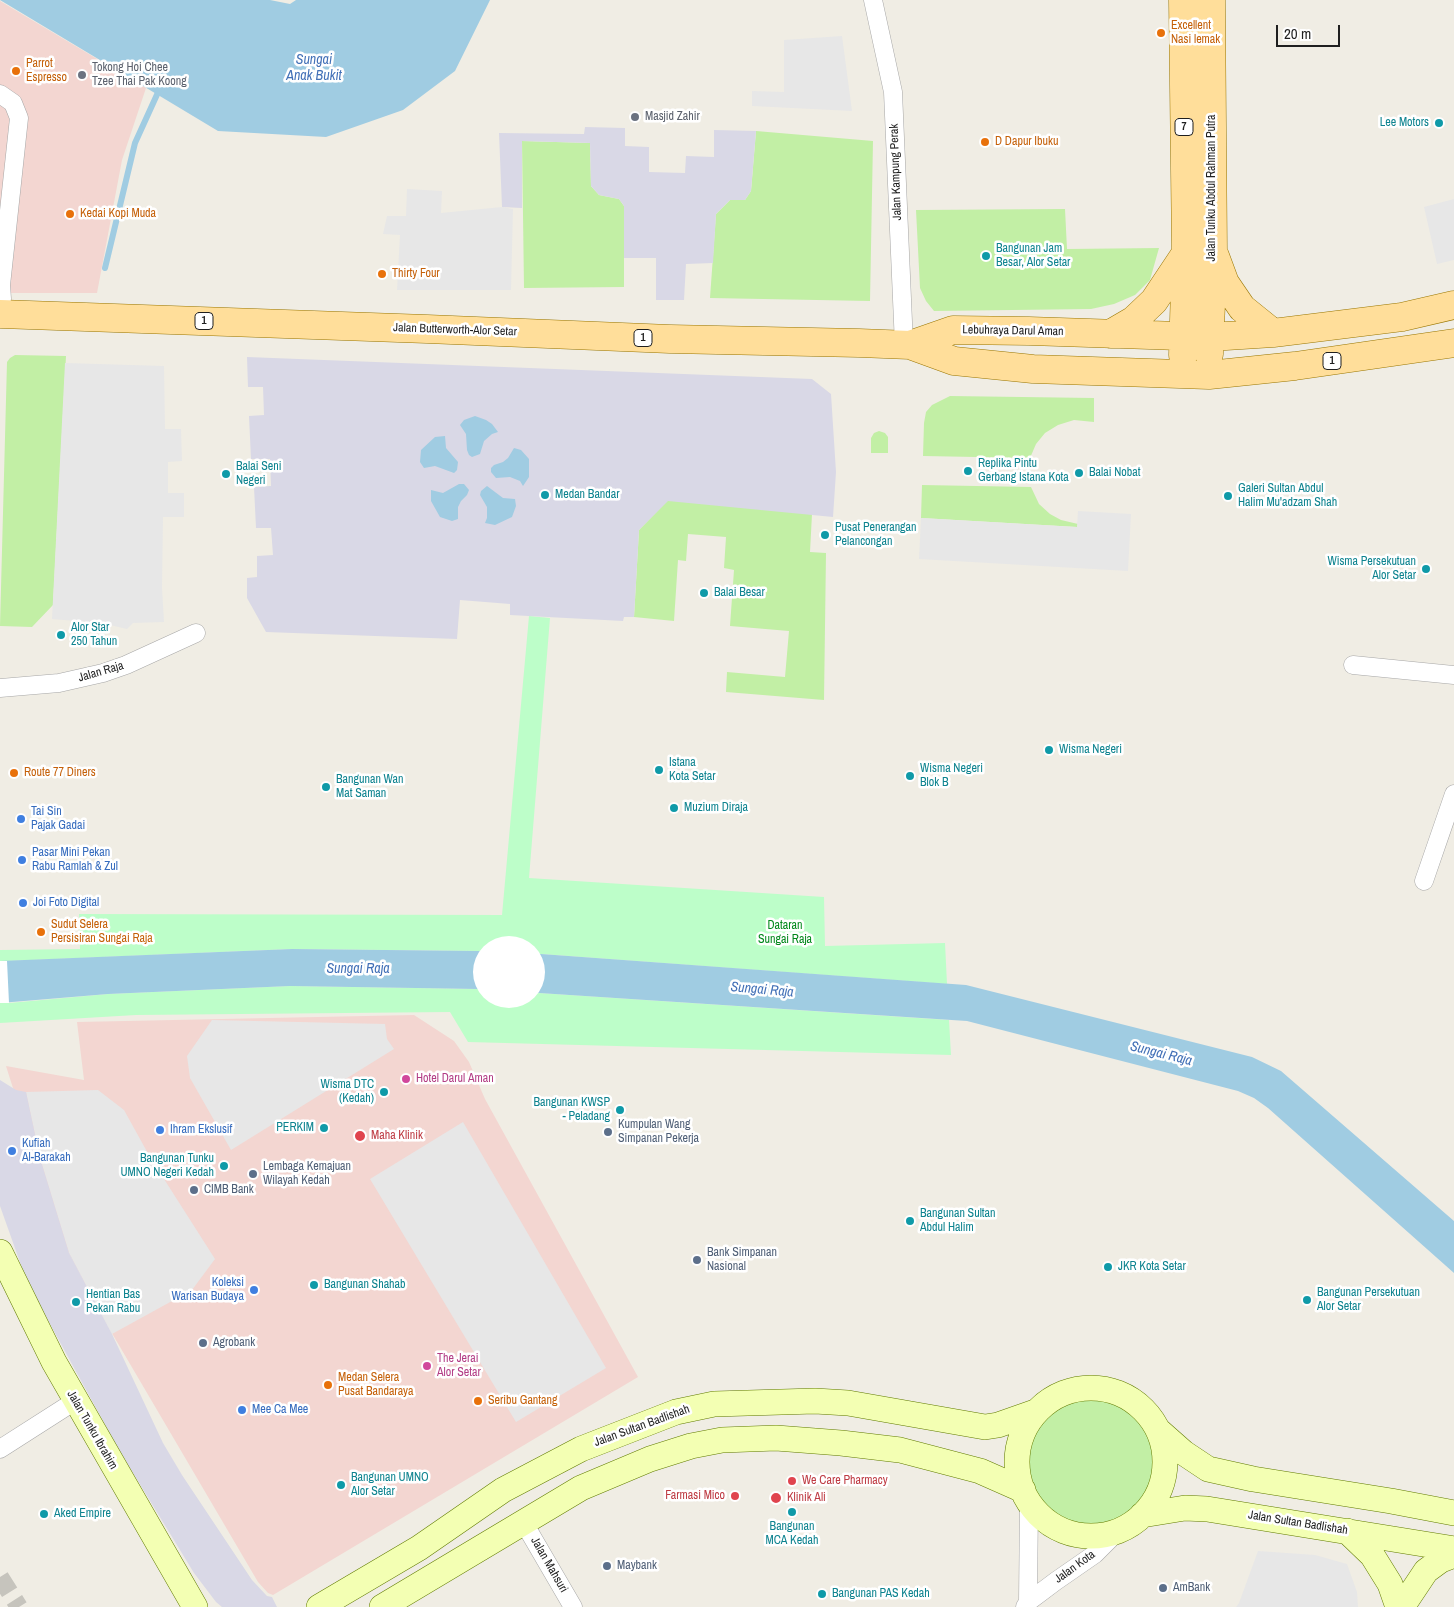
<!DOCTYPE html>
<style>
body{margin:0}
#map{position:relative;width:1454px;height:1607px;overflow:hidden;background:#f0ede4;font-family:"Archivo Narrow",sans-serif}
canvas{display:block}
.scale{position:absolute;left:1276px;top:25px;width:64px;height:22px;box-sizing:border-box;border:2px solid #1f1f1f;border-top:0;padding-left:6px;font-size:15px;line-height:18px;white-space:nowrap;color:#1f1f1f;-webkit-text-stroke:4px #fff;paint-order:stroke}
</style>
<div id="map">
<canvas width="1454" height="1607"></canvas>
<div class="scale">20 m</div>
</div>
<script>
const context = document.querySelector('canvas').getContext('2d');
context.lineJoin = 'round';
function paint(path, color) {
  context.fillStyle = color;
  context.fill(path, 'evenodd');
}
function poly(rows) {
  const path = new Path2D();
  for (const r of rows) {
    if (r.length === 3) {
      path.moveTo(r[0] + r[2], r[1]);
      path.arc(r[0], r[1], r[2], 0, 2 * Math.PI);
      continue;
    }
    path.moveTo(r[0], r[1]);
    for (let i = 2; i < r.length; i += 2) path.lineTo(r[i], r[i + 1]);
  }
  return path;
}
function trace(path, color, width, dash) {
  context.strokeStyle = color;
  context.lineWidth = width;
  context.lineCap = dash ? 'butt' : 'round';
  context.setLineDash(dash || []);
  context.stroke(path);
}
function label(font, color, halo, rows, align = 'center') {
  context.font = font + ' "Archivo Narrow",sans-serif';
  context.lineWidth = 5;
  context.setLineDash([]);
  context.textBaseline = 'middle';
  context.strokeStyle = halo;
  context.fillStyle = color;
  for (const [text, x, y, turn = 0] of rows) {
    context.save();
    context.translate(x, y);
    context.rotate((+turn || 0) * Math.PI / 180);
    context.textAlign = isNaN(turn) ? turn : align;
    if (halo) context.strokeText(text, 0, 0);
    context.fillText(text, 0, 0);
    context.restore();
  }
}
paint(poly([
 [0,1,146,88,122,160,97,293,0,293],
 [414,1015,454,1041,469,1062,485,1099,638,1377,273,1595,268,1593,258,1582,113,1335,69,1254,51,1208,6,1066,84,1080,77,1022]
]), '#f3d6d1');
paint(poly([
 [756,131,873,141,870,301,710,298,716,214,730,200,745,200,751,191],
 [522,141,590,143,591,186,599,195,619,199,624,206,624,287,524,288],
 [1065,209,1067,249,1159,248,1150,280,1135,295,1114,304,1091,309,934,311,926,301,920,288,916,210],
 [15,355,66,356,53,605,32,627,0,626,7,362,10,358],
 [950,396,1094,398,1094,422,1074,420,1058,425,1045,433,1036,444,1030,458,923,456,924,423,926,412,932,405],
 [879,431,885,433,888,437,888,453,871,453,871,438,874,433],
 [922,485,1031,487,1039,504,1050,514,1061,520,1078,524,1077,527,921,518],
 [668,500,812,514,810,552,826,553,824,700,726,692,727,672,785,677,789,631,730,626,734,570,724,568,726,537,688,534,686,561,678,560,674,621,634,617,639,530],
 [1092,1462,63]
]), '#c2efa5');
paint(poly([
 [529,616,550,618,529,878,824,897,825,946,945,943,947,984,541,954,539,993,949,1020,951,1055,468,1042,450,1012,136,1015,0,1023,0,950,80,949,79,914,502,915],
 [292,949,479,951,477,989,290,986,108,994,9,1003,8,961]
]), '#bdfec9');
paint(poly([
 [842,36,852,111,752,106,752,91,784,92,784,40],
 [407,189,442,191,441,213,502,207,513,209,511,290,397,290,400,235,383,234,387,216,406,216],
 [1454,199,1454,260,1437,264,1424,207],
 [65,363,164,366,165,429,181,429,182,461,168,462,168,493,184,493,184,517,163,517,162,588,164,622,133,623,127,629,102,623,52,619],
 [1078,511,1131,514,1128,571,919,559,921,518,1077,527],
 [212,1020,385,1024,387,1039,394,1049,231,1150,190,1078,187,1056],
 [98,1090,124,1110,150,1157,215,1259,192,1290,112,1334,69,1253,40,1158,26,1092],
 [463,1122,606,1368,516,1422,370,1179],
 [1258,1551,1315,1555,1347,1564,1357,1592,1358,1607,1236,1607,1239,1603]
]), '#e7e7e7');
paint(poly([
 [585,127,625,128,625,146,649,147,649,172,685,173,686,156,714,157,714,130,756,131,751,191,745,200,730,200,716,214,713,263,686,264,684,300,656,300,656,258,624,258,624,206,619,199,599,195,591,186,590,143,522,141,522,208,502,207,499,133,584,134],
 [247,357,812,379,831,394,836,472,833,517,668,501,639,530,634,617,624,617,623,621,510,615,510,604,460,600,457,639,266,632,247,598,247,578,257,577,257,556,273,555,271,528,256,528,254,487,271,486,270,459,251,459,249,416,264,415,263,387,248,387],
 [0,1080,16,1090,26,1092,40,1158,69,1253,112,1334,163,1443,182,1475,252,1580,267,1596,272,1597,277,1607,222,1607,216,1602,194,1573,119,1450,27,1282,0,1206]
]), '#d9d8e6');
paint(poly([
 [0,0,270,0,290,4,296,0,490,0,455,71,403,110,326,137,218,131],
 [475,416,486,420,492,424,498,432,492,434,484,441,480,454,472,457,469,455,467,450,466,434,460,425,464,420],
 [445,436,446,448,458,462,457,470,454,473,435,466,424,468,420,462,421,450,435,437],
 [514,448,521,450,529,459,529,477,523,486,520,481,510,477,496,478,491,472,491,468,494,465,503,462,508,458],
 [459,484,464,484,469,490,467,495,461,501,458,507,458,519,452,521,440,517,431,501,431,490,443,493],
 [487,486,503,498,515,499,516,506,512,517,495,525,485,523,487,518,487,507,480,495,481,491],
 [292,949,480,951,541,954,966,985,1252,1057,1281,1071,1454,1221,1454,1273,1268,1108,1254,1098,1238,1091,967,1021,478,989,290,986,108,994,0,1003,0,961]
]), '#a0cce2');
paint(poly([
 [509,972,36],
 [0,961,7,961,9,1003,0,1003]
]), '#fff');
trace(poly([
 [105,268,135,143,160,88]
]), '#a0cce2', 6);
trace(poly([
 [0,1577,19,1607]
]), '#c6c4bd', 18, [18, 9]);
const street = poly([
 [873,0,893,92,904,345],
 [0,94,13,103,19,118,1,285,2,299,0,302],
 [1353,665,1454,675],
 [0,688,59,683,103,673,126,665,196,633],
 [1424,881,1454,794],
 [0,1449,75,1401],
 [524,1523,573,1607],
 [1028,1602,1029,1502],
 [1025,1607,1028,1602,1056,1581,1095,1554,1119,1530]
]);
const secondary = poly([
 [0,1252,54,1362,195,1607],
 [1091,1462,74],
 [1158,1430,1184,1453,1208,1469,1253,1479,1391,1501,1454,1513],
 [1142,1515,1185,1508,1207,1509,1454,1549],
 [1347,1531,1372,1555,1390,1584,1398,1607],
 [319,1607,419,1548,503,1490,581,1449,676,1412,714,1404,815,1401,848,1403,985,1427,998,1425,1035,1412],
 [382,1607,581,1488,650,1459,691,1446,722,1440,776,1438,841,1443,900,1450,980,1471,1023,1490],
 [1402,1607,1426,1571,1441,1560,1454,1555]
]);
const primary = poly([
 [1183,0,1186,253,1183,355],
 [1215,256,1225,283,1242,308,1273,333],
 [0,314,427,329,670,339,859,343,910,345,954,361,1033,369,1209,375,1295,366,1454,343],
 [1110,334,1134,320,1154,301,1186,253],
 [910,345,953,330,1029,331,1210,337,1273,333,1402,317,1454,305],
 [1209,354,1213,253,1211,0]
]);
trace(street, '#a6a6a6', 19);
trace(secondary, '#617b00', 26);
trace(primary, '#997600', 29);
trace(street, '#fff', 18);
trace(secondary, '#f3ffb3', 25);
trace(primary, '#ffde9a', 28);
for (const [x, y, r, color] of [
 [1161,33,5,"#e8710a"],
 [16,71,5,"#e8710a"],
 [82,75,5,"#6b7280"],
 [635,117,5,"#6b7280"],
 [1439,123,5,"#0f9aa8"],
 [985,142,5,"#e8710a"],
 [70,214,5,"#e8710a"],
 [986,256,5,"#0f9aa8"],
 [382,274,5,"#e8710a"],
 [968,471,5,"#0f9aa8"],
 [1079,473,5,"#0f9aa8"],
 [226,474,5,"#0f9aa8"],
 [545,495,5,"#0f9aa8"],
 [1228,496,5,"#0f9aa8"],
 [825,535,5,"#0f9aa8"],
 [1426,569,5,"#0f9aa8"],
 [704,593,5,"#0f9aa8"],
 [61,635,5,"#0f9aa8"],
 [1049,750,5,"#0f9aa8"],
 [659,770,5,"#0f9aa8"],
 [14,773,5,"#e8710a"],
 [910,776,5,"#0f9aa8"],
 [326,787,5,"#0f9aa8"],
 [674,808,5,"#0f9aa8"],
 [21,819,5,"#3f7fe0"],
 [22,860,5,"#3f7fe0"],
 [23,903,5,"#3f7fe0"],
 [41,932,5,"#e8710a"],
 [406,1079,5,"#d1479c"],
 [384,1092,5,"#0f9aa8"],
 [620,1110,5,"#0f9aa8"],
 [324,1128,5,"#0f9aa8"],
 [160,1130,5,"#3f7fe0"],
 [608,1132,5,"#5c6f8a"],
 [360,1136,6,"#e0444e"],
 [12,1151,5,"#3f7fe0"],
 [224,1166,5,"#0f9aa8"],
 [253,1174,5,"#5c6f8a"],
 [194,1190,5,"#5c6f8a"],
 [910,1221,5,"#0f9aa8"],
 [697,1260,5,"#5c6f8a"],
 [1108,1267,5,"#0f9aa8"],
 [314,1285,5,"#0f9aa8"],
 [254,1290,5,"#3f7fe0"],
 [1307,1300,5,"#0f9aa8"],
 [76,1302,5,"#0f9aa8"],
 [203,1343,5,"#5c6f8a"],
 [427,1366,5,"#d1479c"],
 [328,1385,5,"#e8710a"],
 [478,1401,5,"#e8710a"],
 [242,1410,5,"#3f7fe0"],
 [792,1481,5,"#e0444e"],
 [341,1485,5,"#0f9aa8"],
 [735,1496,5,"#e0444e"],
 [776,1498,6,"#e0444e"],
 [792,1512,5,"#0f9aa8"],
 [44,1514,5,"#0f9aa8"],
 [607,1566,5,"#5c6f8a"],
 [1163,1588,5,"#5c6f8a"],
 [822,1594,5,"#0f9aa8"]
]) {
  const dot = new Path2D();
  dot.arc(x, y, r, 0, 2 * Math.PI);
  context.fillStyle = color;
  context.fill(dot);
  trace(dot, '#fff', 2);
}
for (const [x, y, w] of [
 [1184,127,18],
 [204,321,18],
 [643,338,18],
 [1332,361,18]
]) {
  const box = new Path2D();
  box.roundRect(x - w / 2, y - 8.5, w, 17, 4);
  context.fillStyle = '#fff';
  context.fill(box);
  trace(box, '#1f1f1f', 1);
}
label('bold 11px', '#1f1f1f', null, [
 ["7",1184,127],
 ["1",204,321],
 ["1",643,338],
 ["1",1332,361]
]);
label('12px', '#c56008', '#fff', [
 ["Excellent",1171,26],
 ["Nasi lemak",1171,40],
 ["Parrot",26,64],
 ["Espresso",26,78],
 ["D Dapur Ibuku",995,142],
 ["Kedai Kopi Muda",80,214],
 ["Thirty Four",392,274],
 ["Route 77 Diners",24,773],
 ["Sudut Selera",51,925],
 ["Persisiran Sungai Raja",51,939],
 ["Medan Selera",338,1378],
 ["Pusat Bandaraya",338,1392],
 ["Seribu Gantang",488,1401]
], 'left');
label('12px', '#5b616d', '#fff', [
 ["Tokong Hoi Chee",92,68],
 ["Tzee Thai Pak Koong",92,82],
 ["Masjid Zahir",645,117]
], 'left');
label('12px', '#0d838f', '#fff', [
 ["Lee Motors",1429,123,"right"],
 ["Bangunan Jam",996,249],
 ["Besar, Alor Setar",996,263],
 ["Replika Pintu",978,464],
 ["Gerbang Istana Kota",978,478],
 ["Balai Seni",236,467],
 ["Negeri",236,481],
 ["Balai Nobat",1089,473],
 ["Galeri Sultan Abdul",1238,489],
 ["Halim Mu'adzam Shah",1238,503],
 ["Medan Bandar",555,495],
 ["Pusat Penerangan",835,528],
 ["Pelancongan",835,542],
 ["Wisma Persekutuan",1416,562,"right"],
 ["Alor Setar",1416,576,"right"],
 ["Balai Besar",714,593],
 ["Alor Star",71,628],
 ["250 Tahun",71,642],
 ["Wisma Negeri",1059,750],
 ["Istana",669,763],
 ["Kota Setar",669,777],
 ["Wisma Negeri",920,769],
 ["Blok B",920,783],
 ["Bangunan Wan",336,780],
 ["Mat Saman",336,794],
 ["Muzium Diraja",684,808],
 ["Wisma DTC",374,1085,"right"],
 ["(Kedah)",374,1099,"right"],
 ["Bangunan KWSP",610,1103,"right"],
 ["- Peladang",610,1117,"right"],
 ["PERKIM",314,1128,"right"],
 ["Bangunan Tunku",214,1159,"right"],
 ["UMNO Negeri Kedah",214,1173,"right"],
 ["Bangunan Sultan",920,1214],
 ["Abdul Halim",920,1228],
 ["JKR Kota Setar",1118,1267],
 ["Bangunan Shahab",324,1285],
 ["Bangunan Persekutuan",1317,1293],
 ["Alor Setar",1317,1307],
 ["Hentian Bas",86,1295],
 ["Pekan Rabu",86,1309],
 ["Bangunan UMNO",351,1478],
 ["Alor Setar",351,1492],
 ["Aked Empire",54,1514],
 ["Bangunan",792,1527,"center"],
 ["MCA Kedah",792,1541,"center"],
 ["Bangunan PAS Kedah",832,1594]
], 'left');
label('12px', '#1f1f1f', '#fff', [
 ["Jalan Kampung Perak",896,172,-92],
 ["Jalan Tunku Abdul Rahman Putra",1212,188,-90],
 ["Jalan Butterworth-Alor Setar",455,330,2],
 ["Lebuhraya Darul Aman",1013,331,1],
 ["Jalan Raja",101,672,-16],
 ["Jalan Sultan Badlishah",642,1426,-20],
 ["Jalan Tunku Ibrahim",92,1430,60],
 ["Jalan Sultan Badlishah",1298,1523,9],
 ["Jalan Mahsuri",549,1565,60],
 ["Jalan Kota",1075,1567,-36]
]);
label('12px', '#366cbe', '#fff', [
 ["Tai Sin",31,812],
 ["Pajak Gadai",31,826],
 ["Pasar Mini Pekan",32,853],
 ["Rabu Ramlah & Zul",32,867],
 ["Joi Foto Digital",33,903],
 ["Ihram Ekslusif",170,1130],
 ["Kufiah",22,1144],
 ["Al-Barakah",22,1158],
 ["Koleksi",244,1283,"right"],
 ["Warisan Budaya",244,1297,"right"],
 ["Mee Ca Mee",252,1410]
], 'left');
label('12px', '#01881a', '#fff', [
 ["Dataran",785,926],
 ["Sungai Raja",785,940]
]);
label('12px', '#b23c85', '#fff', [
 ["Hotel Darul Aman",416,1079],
 ["The Jerai",437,1359],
 ["Alor Setar",437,1373]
], 'left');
label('12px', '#4e5e75', '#fff', [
 ["Kumpulan Wang",618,1125],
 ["Simpanan Pekerja",618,1139],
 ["Lembaga Kemajuan",263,1167],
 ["Wilayah Kedah",263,1181],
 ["CIMB Bank",204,1190],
 ["Bank Simpanan",707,1253],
 ["Nasional",707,1267],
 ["Agrobank",213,1343],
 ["Maybank",617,1566],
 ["AmBank",1173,1588]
], 'left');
label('12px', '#be3a42', '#fff', [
 ["Maha Klinik",371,1136],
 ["We Care Pharmacy",802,1481],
 ["Farmasi Mico",725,1496,"right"],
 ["Klinik Ali",787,1498]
], 'left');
label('italic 14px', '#4270b7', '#fff', [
 ["Sungai",314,60],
 ["Anak Bukit",314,76],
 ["Sungai Raja",358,969],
 ["Sungai Raja",762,990,5],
 ["Sungai Raja",1161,1054,14]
]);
</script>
